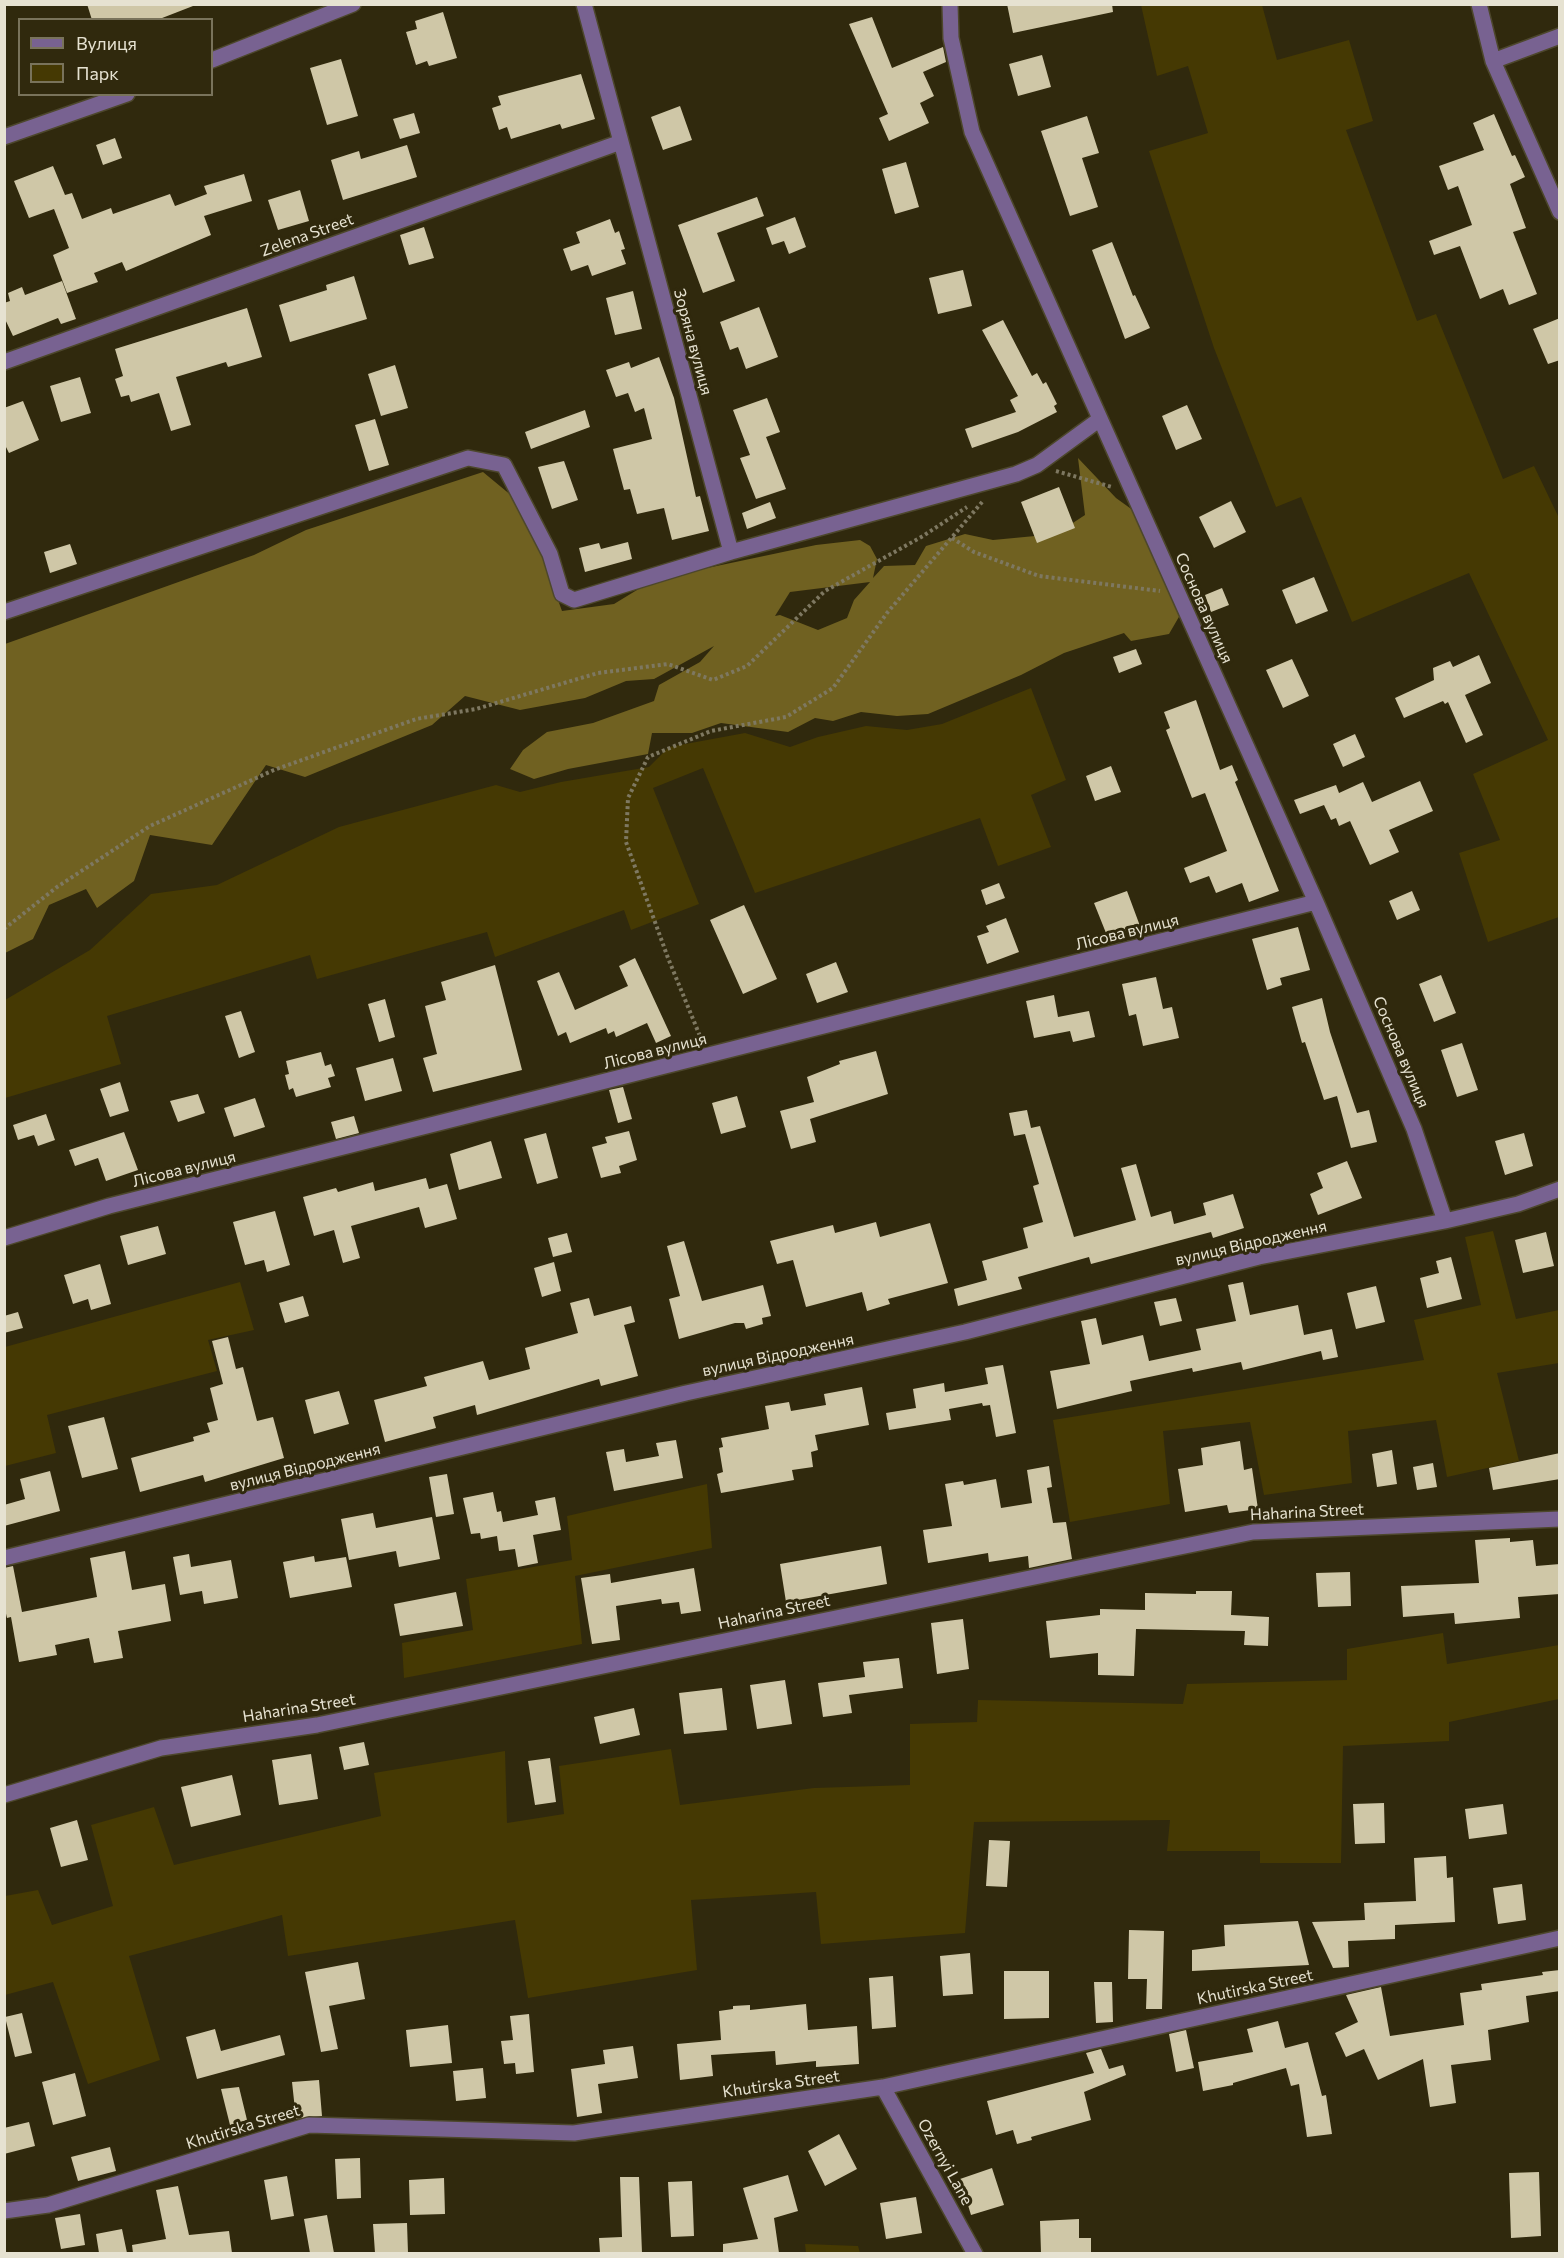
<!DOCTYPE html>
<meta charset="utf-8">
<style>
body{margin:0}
#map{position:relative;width:1564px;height:2258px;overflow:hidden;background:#30290d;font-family:Commissioner,sans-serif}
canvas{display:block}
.frame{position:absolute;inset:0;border:6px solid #e6e2d1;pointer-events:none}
.legend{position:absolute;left:18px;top:18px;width:195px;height:78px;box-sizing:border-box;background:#30290d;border:2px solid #79735b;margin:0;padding:8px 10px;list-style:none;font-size:18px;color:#e6e2d1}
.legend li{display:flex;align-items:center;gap:12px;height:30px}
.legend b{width:30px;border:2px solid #79735b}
</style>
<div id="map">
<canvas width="1564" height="2258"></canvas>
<div class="frame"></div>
<ul class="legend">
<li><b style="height:8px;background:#786291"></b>Вулиця</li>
<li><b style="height:16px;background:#453903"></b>Парк</li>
</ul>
</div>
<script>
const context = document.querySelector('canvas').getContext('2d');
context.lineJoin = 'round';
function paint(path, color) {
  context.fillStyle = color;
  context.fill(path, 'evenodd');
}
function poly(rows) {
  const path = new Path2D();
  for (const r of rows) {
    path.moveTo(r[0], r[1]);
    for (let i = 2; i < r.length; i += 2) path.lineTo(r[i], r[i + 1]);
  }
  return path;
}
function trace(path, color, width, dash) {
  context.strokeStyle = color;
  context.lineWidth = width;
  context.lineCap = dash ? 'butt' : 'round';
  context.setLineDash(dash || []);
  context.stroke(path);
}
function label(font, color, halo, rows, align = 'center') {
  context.font = font + ' Commissioner,sans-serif';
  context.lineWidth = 6;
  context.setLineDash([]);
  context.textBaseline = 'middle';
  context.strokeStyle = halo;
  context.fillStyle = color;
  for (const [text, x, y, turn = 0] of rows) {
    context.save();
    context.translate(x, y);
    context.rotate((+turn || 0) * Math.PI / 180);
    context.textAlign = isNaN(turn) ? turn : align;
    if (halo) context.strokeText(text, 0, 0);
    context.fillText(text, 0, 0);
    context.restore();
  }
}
paint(poly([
 [1141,5,1262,5,1277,60,1349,40,1373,121,1346,130,1417,321,1436,314,1503,479,1534,466,1559,518,1559,917,1488,942,1459,853,1500,840,1473,774,1548,740,1469,573,1352,622,1301,497,1276,507,1214,348,1149,151,1208,133,1188,66,1157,76],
 [1031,688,1066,780,1031,795,1051,847,998,866,980,818,755,893,703,768,653,788,699,904,631,930,624,910,495,957,487,932,317,979,310,955,107,1016,121,1064,5,1098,5,1000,90,950,151,894,217,885,339,827,496,785,520,792,561,782,649,767,669,747,745,733,790,747,818,737,866,726,907,730,942,724],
 [1493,1231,1516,1319,1559,1310,1559,1363,1497,1373,1519,1461,1447,1477,1436,1420,1348,1431,1352,1483,1264,1495,1250,1422,1163,1431,1170,1504,1070,1522,1053,1420,1424,1360,1414,1320,1481,1305,1465,1237],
 [240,1282,254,1330,208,1340,217,1371,47,1415,56,1453,5,1466,5,1347],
 [707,1484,712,1548,575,1576,582,1644,404,1678,402,1643,473,1630,466,1579,572,1560,567,1516],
 [1443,1633,1447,1664,1559,1645,1559,1699,1449,1722,1449,1741,1343,1746,1341,1863,1260,1863,1260,1851,1167,1851,1170,1820,974,1822,965,1933,821,1944,816,1892,691,1900,697,1970,528,1998,515,1920,288,1956,282,1915,129,1956,160,2060,88,2084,53,1982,5,1995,5,1896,38,1890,52,1925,113,1906,91,1825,154,1807,174,1865,381,1816,374,1773,505,1751,507,1823,564,1814,559,1766,671,1749,680,1805,814,1788,910,1785,910,1724,977,1722,978,1700,1183,1704,1187,1684,1347,1680,1347,1649],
 [805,2244,858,2246,860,2253,806,2253]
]), '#453903');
paint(poly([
 [1078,458,1116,498,1141,516,1187,603,1169,634,1131,641,1124,633,1064,653,1021,675,928,714,897,716,861,712,833,721,815,718,788,732,721,723,692,733,652,733,648,754,568,769,534,779,510,769,523,750,547,732,593,723,654,701,659,685,700,662,714,646,654,679,626,681,585,698,520,710,465,696,432,725,305,777,266,765,212,845,150,835,134,881,97,908,86,889,49,905,33,939,5,953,5,644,254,555,306,530,483,472,512,496,540,537,550,578,562,611,614,604,655,579,816,545,860,540,870,546,877,559,873,578,884,566,915,565,926,546,965,534,993,540,1056,534,1085,515],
 [870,582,854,600,847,618,818,630,780,615,775,616,790,592]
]), '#706121');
paint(poly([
 [87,4,193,4,193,6,157,20,92,20],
 [1007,4,1112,4,1113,12,1013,33],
 [443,12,457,58,429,66,427,61,416,65,406,32,417,29,415,21],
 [872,17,892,68,943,47,946,62,923,72,934,96,920,103,929,123,889,141,879,118,888,114,849,24],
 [1042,55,1051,87,1018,96,1009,64],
 [341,59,358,116,327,125,310,68],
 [581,74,595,119,562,129,560,124,511,139,507,127,499,130,492,108,501,105,498,96],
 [680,106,692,140,663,150,651,117],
 [414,113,420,133,400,139,393,119],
 [1494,114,1512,156,1515,155,1525,177,1510,184,1526,228,1513,232,1537,294,1509,305,1503,289,1480,299,1460,246,1434,255,1429,241,1472,225,1458,186,1448,190,1439,166,1484,150,1473,123],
 [1087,116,1099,153,1082,158,1098,207,1070,216,1041,131],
 [115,138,122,158,103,165,96,145],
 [407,145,417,177,343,200,331,160,359,151,361,159],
 [906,162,919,207,895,214,882,169],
 [53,166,65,195,72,193,82,219,111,208,113,214,170,194,175,206,207,194,204,186,244,174,252,201,204,216,211,235,126,271,122,262,94,273,98,282,67,293,53,255,69,248,54,209,29,218,14,181],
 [300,190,309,221,278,230,268,200],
 [757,197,764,216,717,233,735,281,703,293,678,225],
 [795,217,806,247,789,254,784,241,772,245,766,228],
 [610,219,615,233,619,231,625,249,621,250,626,264,592,276,588,265,571,271,563,249,580,243,576,232],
 [424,227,434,258,409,265,400,235],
 [1112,242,1133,296,1135,295,1150,328,1125,339,1092,250],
 [963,270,972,306,938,314,929,278],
 [354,276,367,319,290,342,279,305,327,290,326,285],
 [62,281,76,319,61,324,58,318,13,336,4,317,4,303,10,301,8,293,22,287,25,295],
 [633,291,642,329,615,335,606,298],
 [759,307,778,357,746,369,738,347,730,350,720,322],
 [247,308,262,357,228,367,226,362,176,377,191,425,171,431,159,393,131,402,129,395,121,397,115,379,123,376,115,349],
 [1560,318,1560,360,1548,364,1533,329],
 [1003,320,1032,376,1037,373,1043,384,1046,382,1057,404,1054,406,1057,412,1018,432,972,448,965,429,1016,412,1010,400,1018,396,982,330],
 [659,357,674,398,696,497,700,496,709,531,672,540,664,508,637,514,630,489,624,490,613,449,652,439,644,408,635,412,628,393,616,397,606,370,629,362,631,368],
 [395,365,408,408,381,416,368,374],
 [80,377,91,413,61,422,50,386],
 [767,398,780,432,766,437,786,489,756,499,740,458,750,455,733,410],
 [23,401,39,440,9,453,4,443,4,408],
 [1187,405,1202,439,1176,450,1162,416],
 [585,410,590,427,531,449,525,432],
 [375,419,389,465,369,471,355,425],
 [564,461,578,500,552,509,538,467],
 [1059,487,1075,528,1037,543,1021,502],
 [1231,501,1246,532,1214,548,1199,517],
 [770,502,776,518,747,529,742,513],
 [628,542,632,559,585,572,579,548,599,543,601,549],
 [70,544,77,564,50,573,44,552],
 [1314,577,1328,611,1296,624,1282,590],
 [1222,588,1229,605,1211,612,1205,595],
 [1136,649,1142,664,1119,673,1113,657],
 [1479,655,1491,683,1465,695,1483,735,1466,743,1448,702,1445,704,1443,701,1404,718,1395,698,1434,680,1433,668,1450,661,1453,667],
 [1292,659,1309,696,1283,708,1266,670],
 [1196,700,1220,770,1232,765,1238,780,1235,782,1279,891,1249,902,1242,883,1216,893,1209,876,1190,883,1184,868,1227,851,1205,793,1192,798,1166,730,1170,728,1164,712],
 [1355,734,1365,757,1343,767,1333,744],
 [1111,766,1121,792,1095,801,1086,776],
 [1420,781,1433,811,1389,830,1399,852,1370,865,1350,821,1339,826,1336,818,1331,820,1324,805,1300,814,1294,800,1336,785,1339,793,1363,782,1372,802],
 [999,883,1005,898,986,905,981,890],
 [1127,891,1140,926,1108,938,1094,903],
 [1412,891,1420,910,1397,920,1389,901],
 [744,905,777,979,743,994,710,920],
 [1006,918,1019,952,987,964,977,936,989,932,986,926],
 [1298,927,1310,970,1280,978,1282,985,1267,990,1252,939],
 [635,958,671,1036,656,1043,647,1023,616,1037,614,1031,608,1034,606,1028,570,1043,566,1032,558,1036,537,981,559,972,575,1010,628,986,619,966],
 [836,962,848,992,817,1003,806,974],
 [495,965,522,1070,433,1092,423,1058,437,1054,425,1006,446,1000,441,982],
 [1441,975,1456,1013,1434,1022,1419,984],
 [1156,977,1163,1009,1172,1007,1179,1038,1143,1046,1136,1014,1129,1016,1122,984],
 [1054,995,1058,1017,1089,1011,1095,1037,1073,1042,1070,1031,1034,1038,1026,1001],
 [1322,998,1330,1032,1357,1113,1369,1110,1377,1142,1351,1148,1337,1096,1324,1100,1305,1042,1302,1043,1292,1007],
 [385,999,395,1037,379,1042,368,1004],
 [241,1011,255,1052,239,1058,225,1016],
 [1462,1043,1478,1090,1457,1097,1441,1050],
 [876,1051,888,1094,810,1119,816,1142,791,1149,780,1111,814,1102,807,1077,840,1064,839,1061],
 [321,1052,325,1066,331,1064,335,1076,328,1078,331,1087,296,1097,293,1088,289,1090,285,1075,289,1074,286,1061],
 [393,1058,402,1091,365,1101,356,1068],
 [120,1082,129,1111,110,1117,100,1089],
 [623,1087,632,1119,618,1123,609,1090],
 [198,1094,205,1113,178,1122,170,1101],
 [737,1096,746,1127,721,1134,712,1103],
 [255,1098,265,1127,234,1137,224,1108],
 [1027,1110,1031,1128,1040,1126,1074,1237,1136,1220,1121,1168,1136,1164,1151,1217,1171,1211,1174,1224,1206,1215,1203,1203,1233,1194,1244,1228,1213,1238,1211,1232,1091,1264,1089,1257,1018,1277,1022,1289,958,1306,954,1289,987,1280,982,1261,1028,1248,1023,1228,1043,1222,1033,1186,1039,1184,1025,1134,1014,1136,1009,1113],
 [46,1114,55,1140,38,1146,34,1135,18,1140,13,1125],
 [354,1116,359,1133,336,1139,331,1122],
 [629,1131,637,1160,619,1166,621,1173,601,1178,592,1147,607,1143,605,1137],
 [124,1132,138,1170,106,1181,98,1158,75,1166,69,1150],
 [546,1133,558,1178,537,1184,524,1139],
 [1524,1133,1533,1166,1505,1175,1495,1141],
 [491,1141,502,1178,459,1190,450,1154],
 [1347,1161,1362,1198,1318,1215,1310,1194,1323,1188,1317,1173],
 [426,1178,429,1189,447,1184,457,1219,425,1228,419,1207,351,1226,360,1258,343,1263,334,1230,314,1236,303,1197,336,1188,338,1192,373,1182,375,1191],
 [275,1211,290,1265,267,1272,264,1260,245,1265,233,1222],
 [876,1222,880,1237,930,1223,948,1283,888,1299,890,1304,867,1311,862,1292,806,1307,793,1260,777,1264,770,1241,833,1225,835,1233],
 [158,1226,166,1254,128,1265,120,1236],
 [1546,1232,1554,1266,1523,1273,1515,1240],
 [567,1233,572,1252,553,1257,548,1238],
 [684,1241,702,1301,763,1285,771,1316,762,1318,763,1324,746,1329,744,1323,735,1323,679,1339,669,1299,680,1296,667,1246],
 [1451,1257,1462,1299,1427,1308,1420,1278,1439,1273,1436,1261],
 [554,1262,561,1291,542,1297,534,1268],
 [100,1264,111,1304,91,1310,88,1299,73,1304,64,1275],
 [1243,1282,1250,1315,1298,1305,1304,1335,1332,1329,1338,1357,1323,1360,1321,1351,1243,1370,1241,1362,1193,1372,1192,1368,1130,1381,1132,1391,1057,1409,1050,1371,1090,1364,1081,1321,1096,1318,1102,1345,1143,1335,1149,1361,1201,1350,1196,1329,1236,1321,1228,1285],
 [1376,1286,1385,1322,1356,1329,1347,1293],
 [303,1296,309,1316,285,1323,279,1303],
 [589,1298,594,1316,631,1306,635,1322,624,1325,638,1376,601,1386,599,1379,477,1415,475,1405,433,1417,436,1428,385,1442,374,1400,427,1386,424,1377,483,1361,489,1380,530,1369,525,1348,578,1333,570,1303],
 [1176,1298,1182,1321,1160,1326,1154,1302],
 [18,1312,23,1328,4,1333,4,1316],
 [228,1337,236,1369,243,1367,257,1421,273,1417,284,1458,205,1482,203,1475,140,1492,131,1458,194,1441,193,1437,210,1432,207,1423,218,1420,210,1388,223,1384,212,1341],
 [1003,1365,1016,1433,996,1437,990,1405,983,1406,982,1403,949,1409,951,1420,889,1430,886,1413,916,1408,913,1389,944,1383,945,1392,988,1384,985,1368],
 [862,1387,869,1425,815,1435,818,1450,811,1452,813,1467,792,1470,794,1480,721,1493,717,1474,723,1472,719,1448,723,1447,721,1438,769,1429,765,1406,789,1402,791,1411,826,1405,824,1394],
 [339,1391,349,1424,314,1434,305,1400],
 [104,1417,118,1469,82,1478,68,1426],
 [676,1440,683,1478,614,1491,606,1452,624,1449,626,1462,659,1456,656,1443],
 [1240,1441,1244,1470,1252,1468,1258,1509,1229,1513,1227,1505,1185,1512,1178,1469,1203,1465,1201,1448],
 [1392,1450,1397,1484,1377,1487,1372,1454],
 [1560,1453,1560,1479,1493,1490,1489,1468],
 [1433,1463,1437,1487,1417,1490,1413,1467],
 [1049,1466,1052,1487,1047,1488,1053,1523,1066,1522,1072,1559,1029,1568,1028,1556,989,1562,988,1553,928,1563,923,1530,952,1526,945,1484,963,1481,964,1485,996,1479,1001,1508,1032,1503,1027,1470],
 [50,1471,60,1511,4,1526,4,1505,25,1499,20,1479],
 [447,1474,454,1514,436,1517,429,1477],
 [493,1492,497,1512,501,1511,503,1522,538,1515,535,1501,555,1497,561,1530,533,1535,538,1563,518,1567,515,1549,499,1551,497,1536,481,1539,480,1533,471,1534,463,1498],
 [373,1513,376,1528,432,1517,440,1559,399,1567,396,1551,349,1560,341,1519],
 [1510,1538,1510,1542,1533,1540,1536,1566,1560,1564,1560,1594,1518,1597,1520,1618,1455,1624,1454,1613,1403,1617,1401,1586,1479,1583,1475,1540],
 [881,1546,887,1584,786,1602,780,1564],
 [125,1551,132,1590,165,1584,171,1621,118,1631,123,1658,94,1663,89,1638,55,1645,57,1655,19,1662,11,1617,7,1618,4,1605,4,1568,13,1566,22,1612,97,1597,90,1558],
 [189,1554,191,1567,231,1560,238,1598,204,1604,202,1591,180,1595,173,1557],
 [314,1556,315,1562,346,1557,352,1587,290,1598,283,1562],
 [694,1568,701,1611,681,1614,679,1602,662,1604,661,1599,616,1606,620,1640,592,1644,581,1578,610,1574,611,1583],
 [1350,1572,1351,1606,1318,1607,1316,1573],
 [1196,1591,1232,1591,1231,1615,1269,1617,1268,1646,1244,1645,1245,1631,1136,1629,1134,1676,1098,1675,1098,1653,1050,1658,1046,1621,1100,1615,1100,1609,1145,1610,1145,1593,1196,1594],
 [456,1592,463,1626,400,1636,394,1604],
 [963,1619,969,1669,937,1674,931,1623],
 [899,1658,903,1688,849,1695,852,1713,823,1717,818,1683,865,1677,863,1662],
 [785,1680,792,1724,757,1729,750,1685],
 [722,1688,727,1730,684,1734,679,1693],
 [634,1708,640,1735,600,1744,594,1717],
 [364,1742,369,1765,344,1770,339,1747],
 [311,1754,318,1799,279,1805,272,1760],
 [550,1758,556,1802,535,1805,528,1761],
 [232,1775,241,1815,191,1827,181,1787],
 [1384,1803,1385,1843,1355,1844,1353,1804],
 [1503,1804,1507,1834,1469,1839,1465,1809],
 [77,1820,88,1860,61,1867,50,1828],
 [989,1840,1010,1841,1007,1887,986,1886],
 [1446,1856,1447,1878,1453,1877,1455,1922,1395,1925,1395,1939,1348,1941,1349,1967,1333,1968,1312,1922,1365,1920,1364,1903,1416,1901,1414,1858],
 [1522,1884,1526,1920,1498,1924,1493,1888],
 [1298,1921,1309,1965,1192,1971,1192,1950,1225,1946,1224,1925],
 [1129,1930,1164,1931,1162,2009,1146,2009,1147,1979,1128,1979],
 [970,1953,973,1994,943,1996,940,1956],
 [358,1962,365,1999,329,2006,338,2049,321,2052,305,1972],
 [1560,1970,1560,1991,1526,1996,1529,2022,1488,2030,1491,2060,1451,2065,1456,2103,1430,2107,1423,2059,1378,2080,1364,2049,1346,2057,1335,2033,1358,2022,1346,1995,1381,1987,1390,2036,1464,2025,1460,1993,1482,1990,1481,1984,1543,1975,1542,1972],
 [1004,1971,1049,1971,1049,2018,1004,2019],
 [893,1976,896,2027,872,2029,869,1978],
 [1094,1982,1112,1982,1113,2022,1096,2023],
 [806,2004,808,2030,857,2026,859,2064,816,2067,816,2061,776,2065,775,2051,711,2055,713,2076,680,2080,677,2044,721,2040,719,2011,733,2009,733,2006,750,2005,750,2010],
 [22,2013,32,2053,15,2057,5,2017],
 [529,2014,534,2072,516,2074,515,2063,504,2064,501,2041,513,2040,510,2016],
 [1278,2021,1285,2048,1308,2042,1322,2096,1326,2095,1332,2134,1307,2137,1299,2084,1291,2086,1286,2068,1233,2083,1233,2085,1203,2091,1198,2062,1253,2052,1247,2029],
 [448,2025,452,2063,410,2067,406,2030],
 [215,2029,221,2051,280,2035,285,2055,197,2079,186,2037],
 [1186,2030,1194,2068,1176,2072,1169,2034],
 [633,2046,638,2078,598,2084,602,2113,577,2117,571,2069,605,2064,603,2050],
 [1101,2049,1109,2069,1123,2065,1126,2075,1084,2092,1091,2120,1031,2137,1032,2140,1017,2144,1013,2130,996,2135,987,2101,1094,2073,1086,2053],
 [483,2068,486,2098,456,2101,453,2071],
 [75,2073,86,2116,53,2125,42,2082],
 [319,2080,322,2116,296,2119,292,2082],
 [239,2087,247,2120,230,2125,221,2089],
 [29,2122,35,2146,4,2154,4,2128],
 [839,2134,857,2169,825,2186,808,2151],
 [110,2147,116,2171,78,2181,71,2157],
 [360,2158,361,2198,337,2199,335,2159],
 [992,2168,1004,2205,971,2215,960,2179],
 [1539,2172,1541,2236,1511,2238,1509,2173],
 [788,2175,798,2211,774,2218,779,2253,723,2253,723,2244,758,2239,743,2188],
 [287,2176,294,2216,271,2220,264,2180],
 [620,2177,639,2177,642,2253,600,2253,599,2238,622,2237],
 [444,2178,445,2214,410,2215,409,2180],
 [692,2181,694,2236,671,2237,668,2182],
 [178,2186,189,2235,229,2231,232,2253,133,2253,132,2245,166,2239,156,2190],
 [916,2197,922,2233,886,2239,880,2203],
 [80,2214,85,2245,61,2249,55,2218],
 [327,2215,334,2253,310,2253,304,2219],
 [1079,2219,1079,2238,1091,2238,1091,2253,1041,2253,1040,2221],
 [407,2223,408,2253,375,2253,373,2224],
 [122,2229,127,2253,99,2253,96,2234]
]), '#cfc7a7');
const minor = poly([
 [584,4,731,552],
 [950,4,951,38,972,132,1316,902,1414,1129,1445,1221],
 [1479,4,1493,61,1560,212],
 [212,60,353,4],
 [1493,61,1560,36],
 [4,137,127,94],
 [4,362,621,142],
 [4,612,468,458,504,465,550,554,562,594,574,600,731,552,1016,474,1037,465,1100,419],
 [4,1238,109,1206,1316,902],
 [4,1558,686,1393,965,1332,1259,1257,1445,1221,1518,1204,1560,1189],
 [4,1795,161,1748,317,1725,1253,1532,1560,1519],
 [883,2087,975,2254],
 [4,2211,48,2205,309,2125,574,2133,883,2087,1560,1938]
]);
trace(minor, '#4d472c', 18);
trace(poly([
 [1056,471,1112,487],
 [952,538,974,552,1039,576,1160,591],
 [4,929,57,887,150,826,274,770,416,719,476,709,598,673,668,664,713,680,747,666,825,591,923,536,967,507],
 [702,1041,668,958,626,842,628,798,648,757,711,731,786,717,833,688,887,613,983,501]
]), '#7e7861', 4, [3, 3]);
trace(minor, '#786291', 15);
label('16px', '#e6e2d1', '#30290d', [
 ["Zelena Street",307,235,-20],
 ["Зоряна вулиця",693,342,75],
 ["Соснова вулиця",1204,608,66],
 ["Лісова вулиця",1127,932,-14],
 ["Лісова вулиця",655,1051,-14],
 ["Соснова вулиця",1401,1052,67],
 ["Лісова вулиця",184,1169,-14],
 ["вулиця Відродження",1251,1243,-13],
 ["вулиця Відродження",778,1355,-12],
 ["вулиця Відродження",305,1467,-14],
 ["Haharina Street",1307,1512,-3],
 ["Haharina Street",774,1612,-12],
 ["Haharina Street",299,1708,-9],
 ["Khutirska Street",1255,1987,-12],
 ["Khutirska Street",781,2084,-8],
 ["Khutirska Street",243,2127,-17],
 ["Ozernyi Lane",945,2162,61]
]);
</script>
